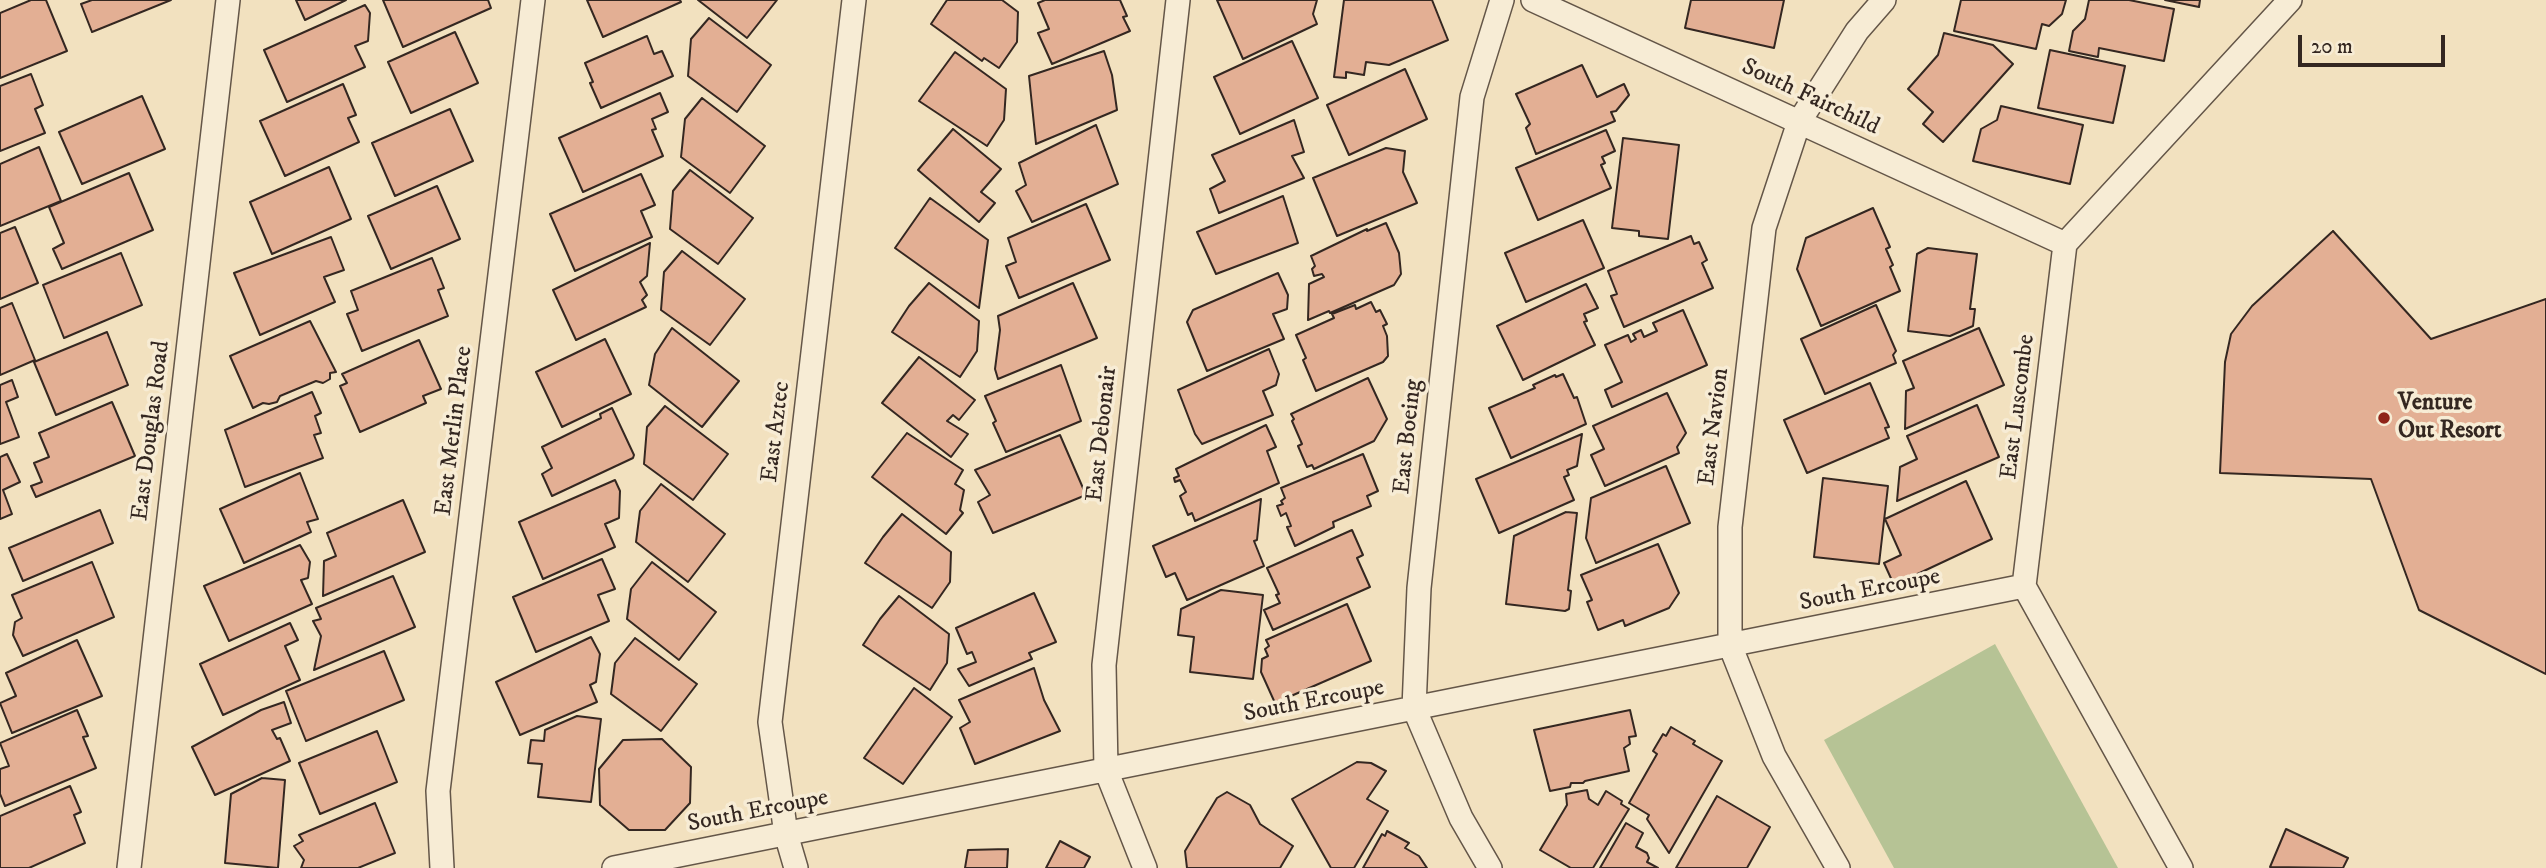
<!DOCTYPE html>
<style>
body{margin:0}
#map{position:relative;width:2546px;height:868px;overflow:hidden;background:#f2e1bf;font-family:"IM FELL DW Pica",serif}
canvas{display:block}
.scale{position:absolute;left:2298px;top:35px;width:147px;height:32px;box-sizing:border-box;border:4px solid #342721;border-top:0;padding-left:9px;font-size:21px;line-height:24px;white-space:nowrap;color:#342721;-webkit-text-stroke:5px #f7ecd5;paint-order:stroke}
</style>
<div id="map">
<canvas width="2546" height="868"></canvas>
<div class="scale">20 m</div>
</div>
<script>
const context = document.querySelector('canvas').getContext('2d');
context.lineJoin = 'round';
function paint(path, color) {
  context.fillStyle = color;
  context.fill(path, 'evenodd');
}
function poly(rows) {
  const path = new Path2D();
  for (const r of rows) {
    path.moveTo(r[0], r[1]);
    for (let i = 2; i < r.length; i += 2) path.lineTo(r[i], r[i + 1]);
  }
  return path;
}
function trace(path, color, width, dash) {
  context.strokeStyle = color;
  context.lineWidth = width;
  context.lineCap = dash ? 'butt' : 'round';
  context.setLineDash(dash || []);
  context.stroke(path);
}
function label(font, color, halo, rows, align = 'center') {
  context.font = font + ' "IM FELL DW Pica",serif';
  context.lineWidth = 7;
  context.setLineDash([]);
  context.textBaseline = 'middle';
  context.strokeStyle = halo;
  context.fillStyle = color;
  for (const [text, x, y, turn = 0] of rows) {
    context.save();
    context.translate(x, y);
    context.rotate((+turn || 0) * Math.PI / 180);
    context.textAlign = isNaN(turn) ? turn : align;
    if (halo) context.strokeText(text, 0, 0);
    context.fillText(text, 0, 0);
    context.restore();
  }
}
paint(poly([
 [1995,644,2118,868,1894,868,1824,740]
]), '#b6c395');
const building = poly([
 [31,0,46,0,67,51,0,78,0,13,31,0],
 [92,0,171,0,92,32,81,4,92,0],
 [296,0,346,0,305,20,296,0],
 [383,0,488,0,491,8,403,47,383,0],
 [587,0,680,0,681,2,603,37,587,0],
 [698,0,777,0,747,38,698,0],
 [947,0,1002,0,1018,12,1017,42,999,68,984,58,982,61,931,24,947,0],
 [1045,0,1120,0,1127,16,1123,17,1130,31,1052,64,1038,33,1049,29,1038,3,1045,0],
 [1217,0,1317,0,1313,14,1317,24,1243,59,1217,0],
 [1344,0,1432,0,1448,40,1389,65,1366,62,1364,75,1346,72,1346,78,1334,77,1344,0],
 [1691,0,1784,0,1774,48,1685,28,1691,0],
 [1961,0,2066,0,2062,14,2049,26,2042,24,2036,49,1954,31,1961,0],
 [2089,0,2129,0,2174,9,2164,61,2099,48,2098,57,2069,51,2073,31,2085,19,2089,0],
 [2165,0,2200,0,2199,7,2165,0],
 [365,5,370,13,368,41,355,46,365,67,287,102,264,50,365,5],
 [709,18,771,65,737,112,688,76,691,39,709,18],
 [455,32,478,83,411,113,388,62,455,32],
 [1944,33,1993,45,2013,64,1943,142,1923,124,1933,112,1908,89,1938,55,1944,33],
 [647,36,654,54,662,51,673,76,601,108,590,83,593,82,585,63,647,36],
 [1292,41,1318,98,1240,134,1214,77,1292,41],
 [2050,50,2125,66,2113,123,2038,108,2050,50],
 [1104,51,1112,75,1117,110,1036,144,1029,76,1104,51],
 [955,52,1006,89,1004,120,987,146,919,101,955,52],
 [1582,65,1597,97,1624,84,1629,95,1616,111,1611,112,1615,121,1536,154,1526,128,1530,124,1516,94,1582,65],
 [1405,69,1427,119,1349,155,1327,105,1405,69],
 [31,74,43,105,35,109,45,133,0,151,0,86,31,74],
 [343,84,356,115,348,118,359,142,285,176,260,121,343,84],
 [660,93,668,112,652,119,656,129,652,130,663,156,583,192,559,138,660,93],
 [142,96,165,149,82,184,59,132,142,96],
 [702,98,765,146,730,193,681,157,685,119,702,98],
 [2001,106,2083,125,2070,184,1973,161,1981,129,1997,120,2001,106],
 [450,109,473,161,395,196,372,143,450,109],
 [1294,120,1304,152,1292,156,1304,178,1219,213,1210,189,1225,181,1212,155,1294,120],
 [1096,125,1118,184,1032,222,1016,191,1026,185,1019,163,1096,125],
 [953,129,1001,169,981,192,995,203,979,222,918,170,953,129],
 [1606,130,1615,151,1602,157,1605,163,1601,165,1611,188,1538,220,1516,168,1606,130],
 [1623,138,1679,145,1668,239,1639,236,1639,231,1612,228,1623,138],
 [39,147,61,201,0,226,0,164,39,147],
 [1386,148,1405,151,1403,172,1417,203,1337,236,1313,178,1386,148],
 [329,167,351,219,272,254,250,202,329,167],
 [690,170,753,218,718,264,670,229,673,191,690,170],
 [129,173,153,230,62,269,53,249,64,243,49,207,129,173],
 [641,174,655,205,641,211,652,237,575,271,550,214,641,174],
 [437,186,460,239,391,269,368,216,437,186],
 [1283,196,1298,243,1216,274,1197,232,1283,196],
 [930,198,988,240,979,308,895,248,930,198],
 [1086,204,1110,260,1019,298,1006,266,1016,262,1008,238,1086,204],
 [1873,208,1890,247,1886,249,1893,265,1890,267,1900,291,1821,326,1797,269,1806,238,1873,208],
 [1583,220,1604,268,1526,302,1505,253,1583,220],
 [1386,223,1399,253,1401,274,1394,285,1330,313,1329,311,1308,320,1309,284,1324,277,1322,274,1314,276,1312,269,1315,266,1311,256,1367,229,1367,231,1386,223],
 [15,227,38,283,0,299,0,233,15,227],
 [2333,231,2431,339,2546,299,2546,674,2419,610,2371,479,2220,473,2225,362,2231,334,2252,306,2333,231],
 [1691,236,1694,244,1699,242,1707,260,1702,263,1713,288,1624,327,1611,296,1617,294,1608,271,1691,236],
 [331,237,344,270,324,277,335,302,260,335,234,273,331,237],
 [650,243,647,276,640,282,647,295,642,300,646,307,576,340,553,290,650,243],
 [1928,248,1977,254,1970,309,1975,309,1973,326,1950,336,1908,331,1917,254,1928,248],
 [682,251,745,299,710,345,661,310,664,272,682,251],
 [121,253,142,305,64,338,43,285,121,253],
 [432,258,444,288,438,290,448,316,362,351,347,314,358,310,351,291,432,258],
 [1278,273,1288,295,1287,309,1273,314,1284,339,1207,371,1187,322,1193,310,1278,273],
 [929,283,979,321,977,351,960,377,892,332,909,306,929,283],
 [1073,283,1097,338,998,379,995,369,1000,330,998,316,1073,283],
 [1586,284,1598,308,1584,314,1587,321,1584,322,1595,345,1523,380,1497,326,1586,284],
 [1371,302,1376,312,1380,310,1387,324,1383,326,1387,336,1388,356,1383,362,1316,391,1303,360,1306,358,1296,335,1334,318,1332,314,1355,305,1356,309,1371,302],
 [12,303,35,360,0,375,0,308,12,303],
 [1876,305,1896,351,1893,355,1896,363,1825,394,1801,339,1876,305],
 [1683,310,1707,365,1612,407,1605,390,1622,382,1605,345,1628,335,1631,342,1636,339,1633,334,1641,330,1644,337,1657,331,1653,323,1683,310],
 [310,321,336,372,330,373,330,379,323,383,316,381,280,396,277,402,269,404,263,403,253,408,230,356,310,321],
 [672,328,739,381,702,427,649,385,655,354,672,328],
 [1979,328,2004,385,1905,429,1906,391,1914,388,1903,361,1979,328],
 [107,332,128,385,56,415,34,362,107,332],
 [605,339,631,394,562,427,536,372,605,339],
 [419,340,441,389,423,396,426,403,360,432,340,386,347,383,342,374,419,340],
 [1269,349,1279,374,1276,385,1263,391,1273,415,1202,444,1195,434,1178,390,1269,349],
 [919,357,975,400,959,420,953,415,947,421,968,434,951,457,882,403,919,357],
 [1061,365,1081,421,1006,452,993,423,996,421,985,396,1061,365],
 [1563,374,1574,398,1577,397,1586,424,1511,458,1489,408,1535,388,1533,385,1555,375,1556,377,1563,374],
 [1368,378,1387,419,1374,441,1314,469,1312,465,1307,467,1298,446,1302,444,1292,421,1294,419,1291,414,1368,378],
 [12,380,18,397,6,402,19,437,0,444,0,385,12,380],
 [1870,383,1889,427,1885,428,1889,438,1807,473,1784,420,1870,383],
 [312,392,321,413,315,416,321,433,314,435,323,458,245,487,225,430,312,392],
 [1667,393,1686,433,1677,447,1679,453,1605,486,1591,455,1604,449,1593,426,1667,393],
 [112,402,135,456,36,497,31,486,42,482,34,463,49,457,39,433,112,402],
 [1977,405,1999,457,1897,501,1900,467,1917,459,1907,436,1977,405],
 [665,406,728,454,693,500,644,464,647,427,665,406],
 [612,408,634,455,633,458,552,496,542,474,552,468,542,447,601,418,600,414,612,408],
 [1266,425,1276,447,1267,451,1279,483,1195,521,1192,513,1188,515,1180,496,1186,492,1180,480,1175,482,1174,478,1179,476,1176,469,1266,425],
 [907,433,963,470,955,484,964,490,960,510,963,513,946,534,872,477,907,433],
 [1582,434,1577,466,1567,470,1569,475,1564,477,1574,500,1499,533,1476,479,1582,434],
 [1060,435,1086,495,993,533,978,502,990,495,975,470,1060,435],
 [7,454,20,482,3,490,12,514,0,519,0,457,7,454],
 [1363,454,1378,491,1367,496,1371,506,1333,522,1334,527,1295,546,1287,527,1291,526,1286,513,1281,516,1277,506,1283,504,1281,501,1285,498,1281,488,1363,454],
 [1666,466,1690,523,1596,563,1586,538,1591,498,1666,466],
 [300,473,318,519,307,522,311,532,244,563,220,509,300,473],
 [1823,478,1888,486,1879,564,1814,557,1823,478],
 [615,480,620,491,619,518,605,524,615,547,543,579,519,522,615,480],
 [1966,481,1992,539,1894,585,1884,563,1901,555,1885,519,1966,481],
 [661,484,725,534,688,582,636,542,640,511,661,484],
 [1261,499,1257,540,1254,541,1264,566,1187,600,1175,573,1166,577,1153,546,1261,499],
 [403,500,425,552,323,596,324,561,336,556,327,533,403,500],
 [100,510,113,543,23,581,9,548,100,510],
 [1566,512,1577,513,1568,590,1571,591,1569,609,1565,611,1506,604,1514,536,1566,512],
 [902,514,951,552,950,582,932,608,865,563,883,537,902,514],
 [1352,530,1363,555,1357,558,1370,587,1273,630,1264,610,1280,603,1276,595,1279,594,1267,568,1352,530],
 [1658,544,1679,593,1669,608,1625,626,1623,620,1598,630,1587,602,1592,600,1581,575,1658,544],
 [300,545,310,562,308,578,301,580,312,604,229,641,204,586,300,545],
 [602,559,615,589,598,595,609,621,536,652,513,597,602,559],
 [92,562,114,617,23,656,13,635,15,622,22,618,12,595,92,562],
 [652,562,716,612,679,660,627,619,631,589,652,562],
 [393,576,415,627,314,670,321,636,313,621,321,619,316,608,393,576],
 [1221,590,1263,595,1253,679,1190,672,1194,637,1178,635,1181,609,1221,590],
 [1034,593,1056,642,1029,653,1032,659,969,686,958,669,976,662,972,652,967,654,956,628,1034,593],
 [899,596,949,634,947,663,930,690,863,645,880,619,899,596],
 [1347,604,1371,661,1275,703,1261,672,1262,659,1268,656,1265,649,1269,646,1266,640,1347,604],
 [290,623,298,640,285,646,300,680,223,715,200,664,290,623],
 [591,637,600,654,596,682,590,685,597,702,520,735,496,682,591,637],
 [635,638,697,684,661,731,611,694,615,663,635,638],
 [77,640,102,696,12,733,0,703,16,696,6,673,77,640],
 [384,651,404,700,306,741,286,691,384,651],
 [1034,668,1044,700,1060,731,975,764,960,728,970,722,959,700,1034,668],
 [914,688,952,717,903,784,864,758,914,688],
 [284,702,291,723,272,730,277,739,280,738,290,761,215,795,192,747,261,710,284,702],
 [77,710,88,736,83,737,96,768,5,806,0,794,0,769,9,766,0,743,77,710],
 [1630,710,1636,736,1629,737,1630,744,1624,748,1629,771,1585,781,1583,783,1571,783,1570,787,1550,791,1534,730,1630,710],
 [577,716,601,719,591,802,538,797,542,764,528,763,531,740,544,741,545,730,577,716],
 [1671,727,1695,741,1693,744,1722,761,1669,853,1647,819,1649,815,1629,803,1657,754,1653,751,1663,734,1666,736,1671,727],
 [377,731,397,782,320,814,299,763,377,731],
 [662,739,691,767,690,803,665,830,629,830,600,805,599,769,623,740,662,739],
 [1357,762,1371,763,1386,771,1367,799,1388,811,1354,868,1331,868,1292,799,1357,762],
 [262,778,285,780,278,868,225,863,231,794,262,778],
 [70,786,81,812,74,815,85,843,29,868,0,868,0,816,70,786],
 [1587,790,1589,799,1598,805,1606,791,1622,801,1621,804,1629,809,1593,868,1571,868,1540,850,1567,805,1566,794,1587,790],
 [1227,792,1250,805,1260,824,1293,846,1280,868,1187,868,1185,851,1217,798,1227,792],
 [1717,796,1770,827,1747,868,1676,868,1717,796],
 [375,803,395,853,358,868,301,868,304,860,294,846,303,841,299,835,375,803],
 [1626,823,1643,833,1636,847,1647,853,1649,858,1647,862,1658,868,1600,868,1626,823],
 [2286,829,2348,858,2343,868,2270,867,2286,829],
 [1387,831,1409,843,1405,848,1419,856,1427,868,1363,868,1382,834,1385,836,1387,831],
 [1060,841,1090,857,1084,868,1046,868,1060,841],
 [1008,849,1007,868,965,868,968,850,1008,849]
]);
paint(building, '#e3af94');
trace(building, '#342721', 2);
const lane = poly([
 [1533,0,2065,244],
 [129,868,228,0],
 [442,868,438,791,533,0],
 [614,868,2024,586],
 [796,868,786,834,770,722,854,0],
 [1145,868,1106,770,1104,665,1178,0],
 [1490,868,1461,818,1414,708,1419,588,1472,97,1502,0],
 [1838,868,1774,756,1730,645,1730,527,1764,228,1799,122,1857,31,1884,0],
 [2181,868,2024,586,2065,244,2290,0]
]);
trace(lane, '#645648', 26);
trace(lane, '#f7ecd5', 23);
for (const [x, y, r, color] of [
 [2384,418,7,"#8f2418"]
]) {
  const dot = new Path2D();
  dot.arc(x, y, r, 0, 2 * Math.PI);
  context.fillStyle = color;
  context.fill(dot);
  trace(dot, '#f7ecd5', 2.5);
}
label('24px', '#342721', '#f7ecd5', [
 ["South Fairchild",1810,98,25],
 ["East Luscombe",2019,407,-83],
 ["East Navion",1715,427,-83],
 ["East Douglas Road",152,431,-83],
 ["East Merlin Place",455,431,-83],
 ["East Aztec",777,432,-83],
 ["East Debonair",1103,434,-84],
 ["East Boeing",1409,437,-84],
 ["South Ercoupe",1870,591,-11],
 ["South Ercoupe",1314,702,-11],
 ["South Ercoupe",758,812,-11]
]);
label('bold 24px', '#342721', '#f7ecd5', [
 ["Venture",2398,404],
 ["Out Resort",2398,432]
], 'left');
</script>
